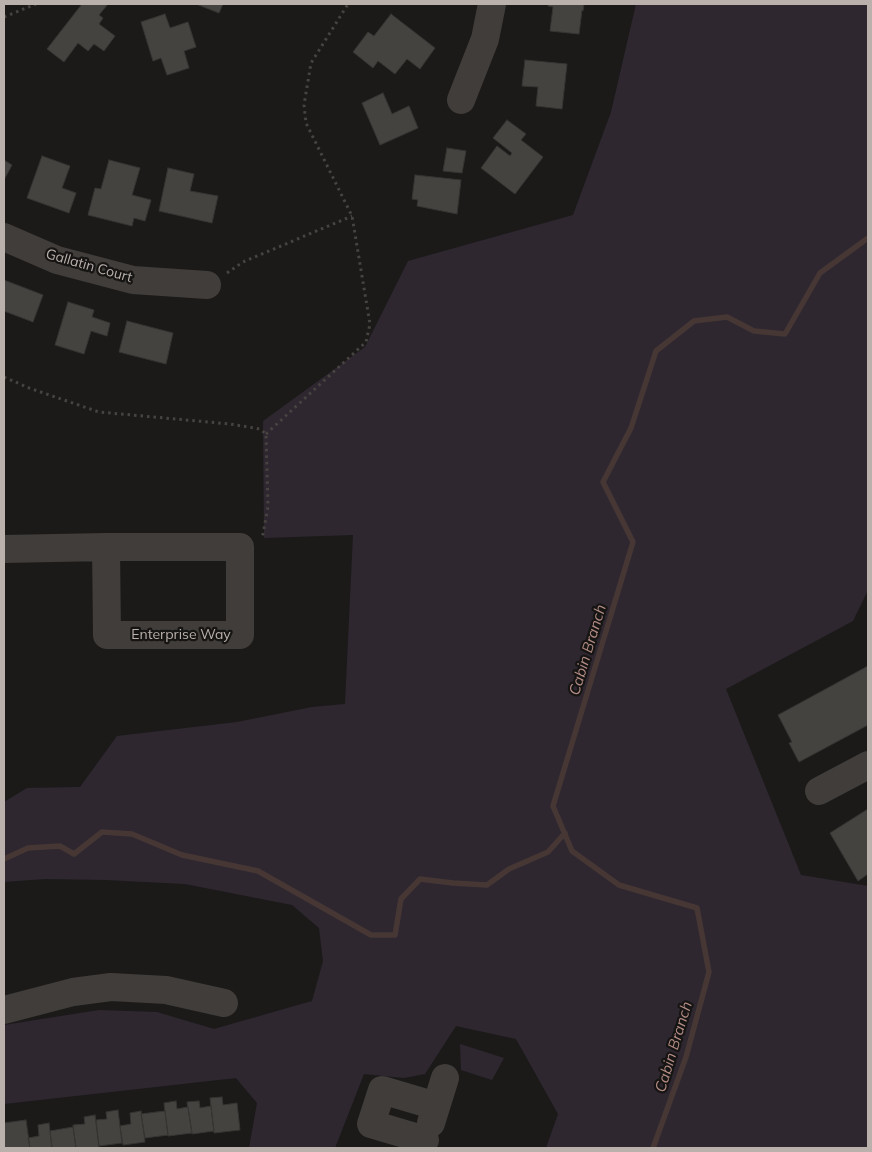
<!DOCTYPE html>
<style>
body{margin:0}
#map{position:relative;width:872px;height:1152px;overflow:hidden;background:#1b1a19;font-family:Mulish,sans-serif}
canvas{display:block}
.frame{position:absolute;inset:0;border:5px solid #bab1ac;pointer-events:none}
</style>
<div id="map">
<canvas width="872" height="1152"></canvas>
<div class="frame"></div>
</div>
<script>
const context = document.querySelector('canvas').getContext('2d');
context.lineJoin = 'round';
function paint(path, color) {
  context.fillStyle = color;
  context.fill(path, 'evenodd');
}
function poly(rows) {
  const path = new Path2D();
  for (const r of rows) {
    path.moveTo(r[0], r[1]);
    for (let i = 2; i < r.length; i += 2) path.lineTo(r[i], r[i + 1]);
  }
  return path;
}
function trace(path, color, width, dash) {
  context.strokeStyle = color;
  context.lineWidth = width;
  context.lineCap = dash ? 'butt' : 'round';
  context.setLineDash(dash || []);
  context.stroke(path);
}
function label(font, color, halo, rows, align = 'center') {
  context.font = font + ' Mulish,sans-serif';
  context.lineWidth = 4.5;
  context.setLineDash([]);
  context.textBaseline = 'middle';
  context.strokeStyle = halo;
  context.fillStyle = color;
  for (const [text, x, y, turn = 0] of rows) {
    context.save();
    context.translate(x, y);
    context.rotate((+turn || 0) * Math.PI / 180);
    context.textAlign = isNaN(turn) ? turn : align;
    if (halo) context.strokeText(text, 0, 0);
    context.fillText(text, 0, 0);
    context.restore();
  }
}
paint(poly([
 [636,4,868,4,868,590,853,621,726,689,801,875,868,886,868,1148,546,1148,558,1114,516,1039,456,1026,425,1074,404,1078,364,1074,335,1148,249,1148,257,1103,236,1078,4,1104,4,1025,99,1010,157,1012,214,1029,312,1001,323,961,319,928,292,905,185,884,106,880,45,879,4,882,4,802,27,788,80,787,117,736,237,722,312,707,345,704,353,535,264,538,263,421,365,347,408,261,573,215,611,112],
 [460,1044,504,1058,492,1080,461,1070]
]), '#2e2730');
trace(poly([
 [4,859,28,848,60,846,74,854,102,832,132,834,182,855,258,871,371,935,395,935,401,899,420,879,453,883,487,885,509,869,548,852,565,833],
 [653,1148,686,1057,709,972,697,908,619,885,572,851,553,806,633,542,603,482,631,428,656,351,694,321,727,317,754,331,785,334,820,273,868,238]
]), '#463734', 5.5);
const building = poly([
 [82,4,108,4,99,15,103,18,99,24,115,36,104,51,94,44,88,51,78,43,64,62,47,49,82,4],
 [196,4,223,4,219,13,196,4],
 [549,4,584,4,583,11,582,10,579,34,550,31,553,7,548,6,549,4],
 [165,14,170,28,188,22,196,47,184,51,189,68,167,75,161,58,153,61,141,22,165,14],
 [391,14,435,48,420,69,407,59,395,74,378,61,373,68,353,52,368,32,374,36,391,14],
 [525,60,567,64,562,109,536,106,538,87,522,86,525,60],
 [383,93,392,114,409,106,418,128,380,145,362,103,383,93],
 [507,120,526,134,521,140,543,157,515,194,481,168,497,146,510,156,512,153,493,138,507,120],
 [447,148,466,151,462,173,443,171,447,148],
 [42,156,70,166,62,188,76,193,69,213,27,198,42,156],
 [4,160,12,165,4,180,4,160],
 [109,160,140,168,132,195,151,200,145,221,134,218,132,226,88,215,95,188,101,189,109,160],
 [168,168,194,174,190,191,218,196,212,223,159,211,168,168],
 [415,175,461,180,457,214,417,206,418,200,412,199,415,175],
 [4,280,43,295,33,322,4,311,4,280],
 [68,302,94,310,92,317,110,323,107,336,91,331,84,354,55,345,68,302],
 [127,321,173,333,166,364,119,352,127,321],
 [868,666,868,725,799,762,789,743,792,742,778,715,868,666],
 [868,809,868,874,858,881,830,833,868,809],
 [222,1097,223,1105,237,1103,240,1130,214,1133,210,1098,222,1097],
 [176,1101,177,1109,188,1107,192,1133,168,1136,164,1103,176,1101],
 [199,1101,200,1108,211,1106,214,1131,192,1134,187,1102,199,1101],
 [118,1110,122,1143,99,1146,96,1120,107,1119,106,1112,118,1110],
 [141,1111,145,1142,123,1145,120,1126,131,1124,130,1113,141,1111],
 [165,1111,168,1135,145,1138,141,1114,165,1111],
 [95,1115,99,1148,76,1148,73,1125,85,1124,84,1117,95,1115],
 [26,1120,30,1148,4,1148,4,1123,26,1120],
 [49,1123,52,1148,30,1148,28,1138,39,1136,38,1125,49,1123],
 [73,1127,76,1148,52,1148,50,1131,73,1127]
]);
paint(building, '#454340');
trace(building, '#373533', 1);
trace(poly([
 [4,17,36,4],
 [227,273,243,262,352,216],
 [4,377,29,388,99,412,230,424,260,429,266,434,268,507,262,539],
 [266,434,366,342,370,324,352,216,306,123,304,105,311,63,348,4]
]), '#474340', 3, [2.5, 4]);
trace(poly([
 [461,100,485,39,492,4],
 [4,237,57,260,133,280,207,285],
 [4,549,106,547,240,547,240,635,107,635,106,547],
 [819,791,868,765],
 [4,1010,73,992,111,987,166,990,224,1003],
 [431,1123,445,1078],
 [425,1140,371,1124,382,1090,436,1106]
]), '#403d3a', 28);
label('14px', '#bab1ac', '#161514', [
 ["Gallatin Court",89,266,16],
 ["Enterprise Way",181,635]
]);
label('italic 15px', '#b38b84', '#161514', [
 ["Cabin Branch",588,650,-73],
 ["Cabin Branch",674,1047,-73]
]);
</script>
